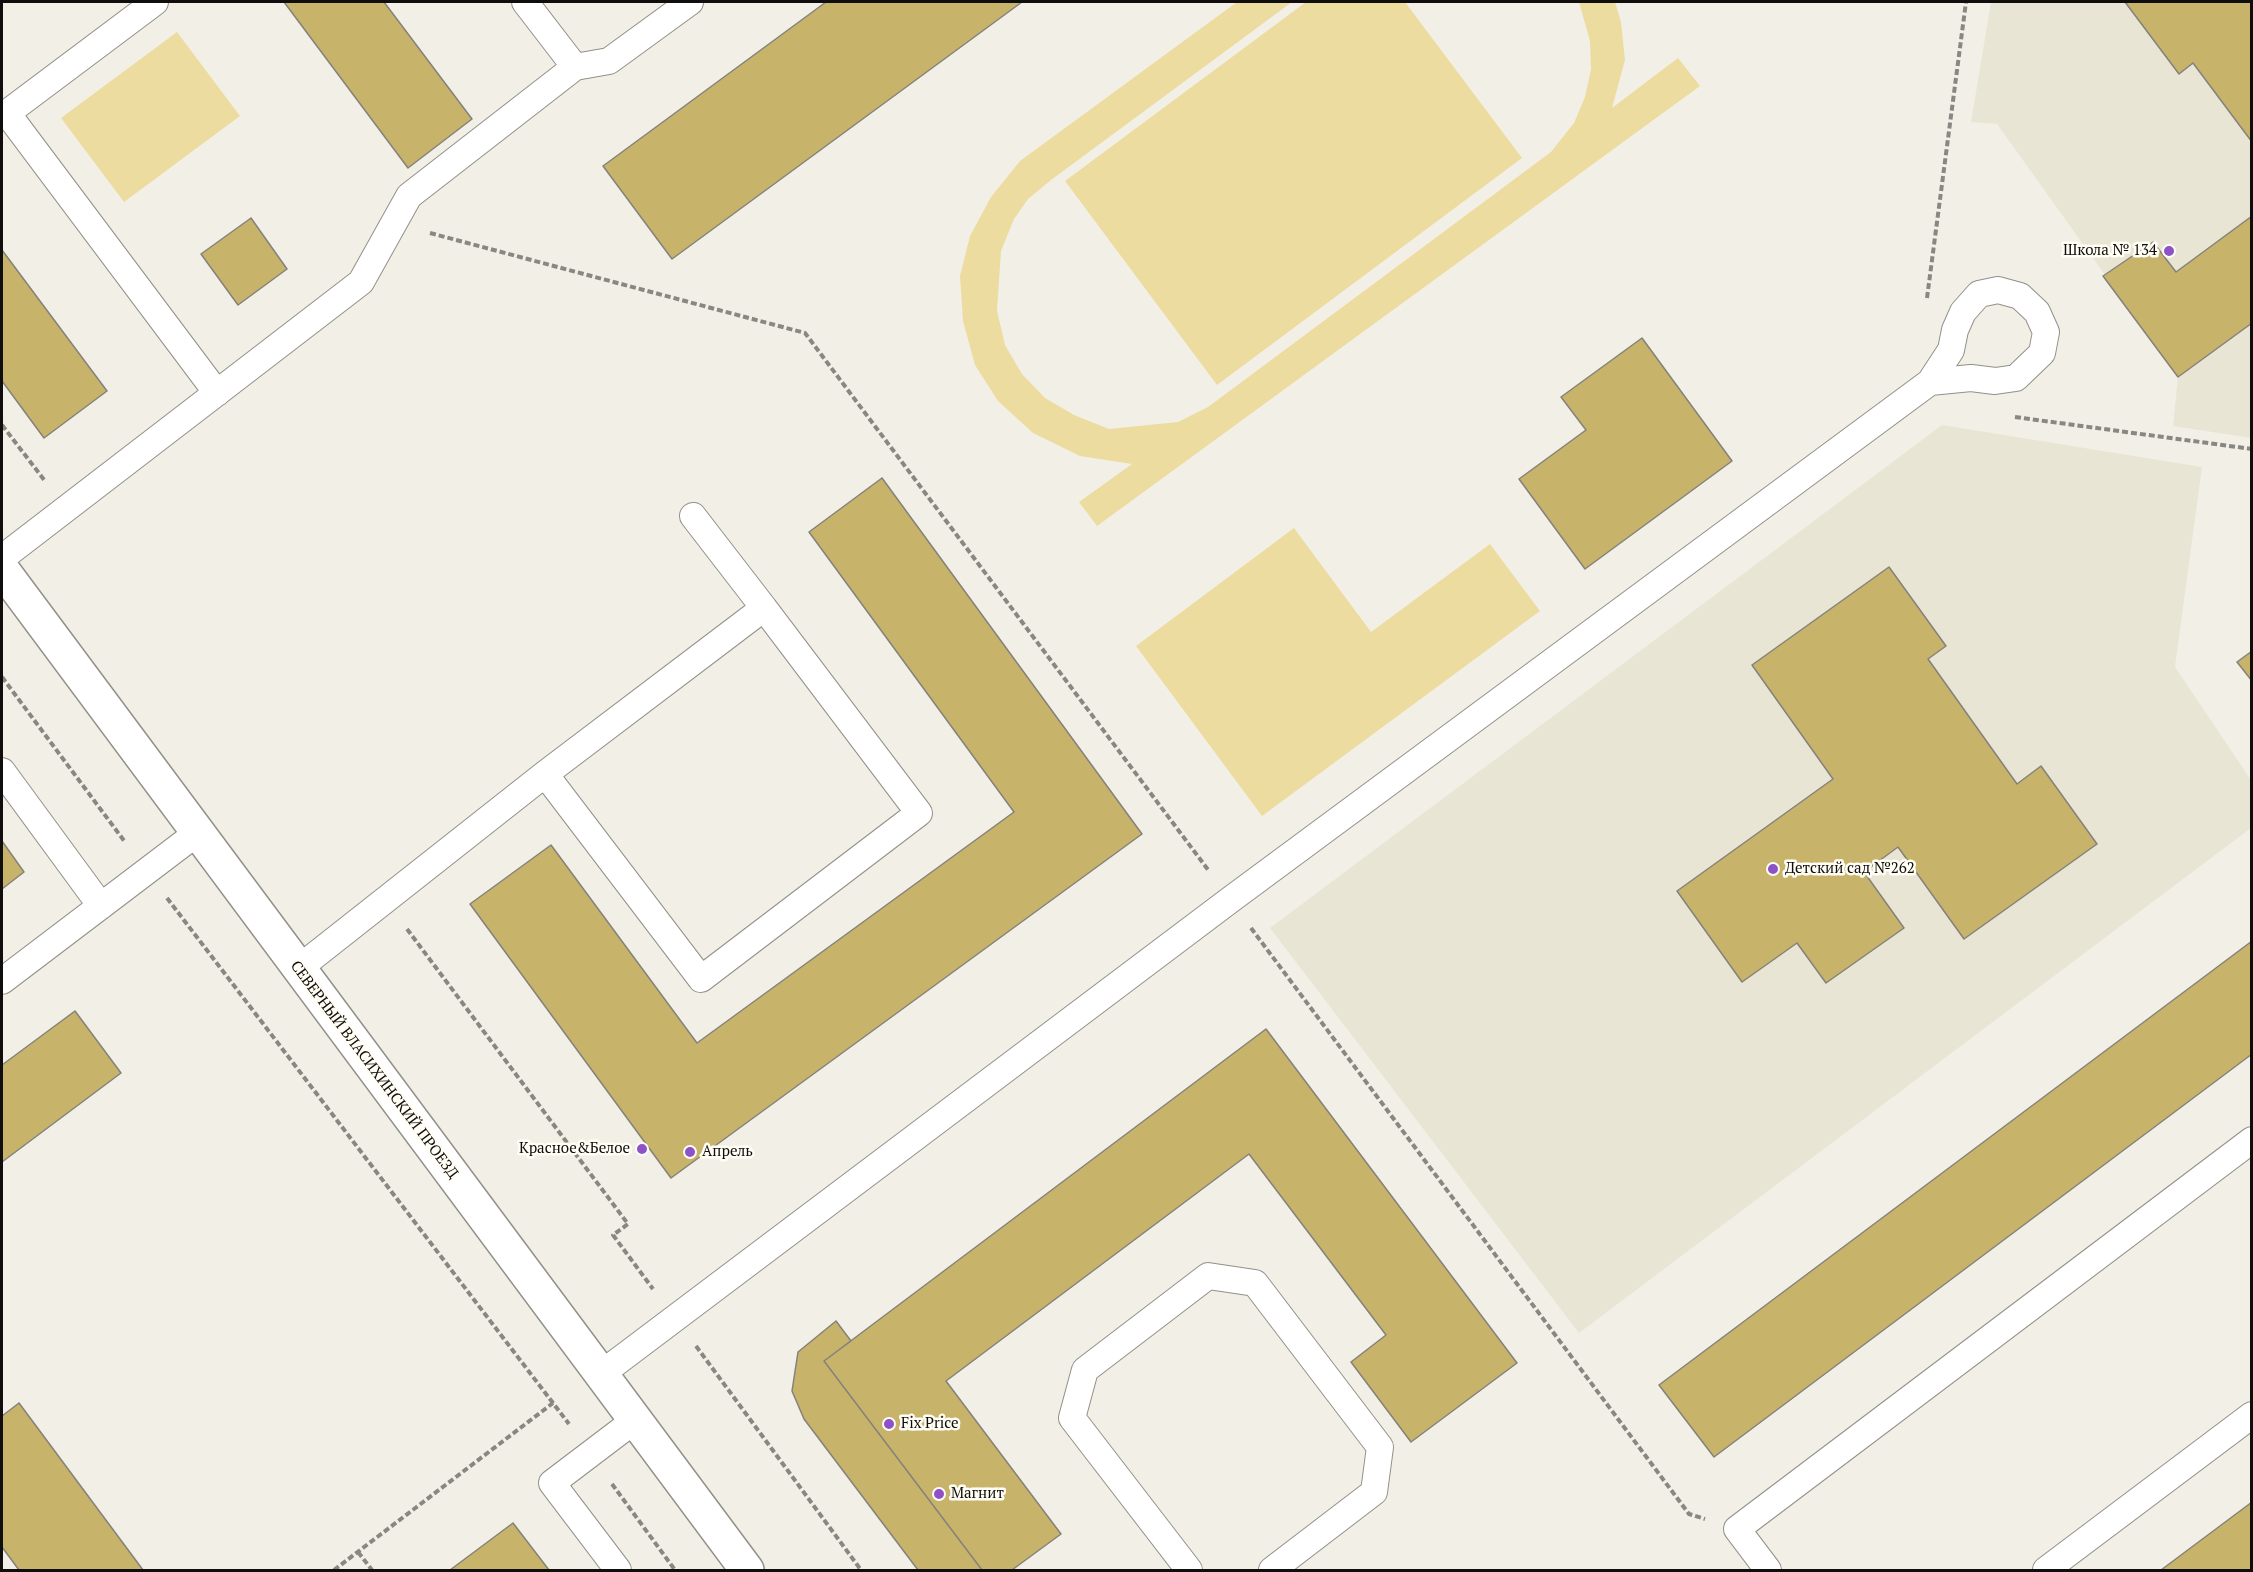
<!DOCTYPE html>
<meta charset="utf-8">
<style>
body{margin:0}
#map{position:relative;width:2253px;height:1572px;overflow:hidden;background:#f2efe7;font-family:"PT Serif",serif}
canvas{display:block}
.frame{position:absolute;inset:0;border:3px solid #0f0e0c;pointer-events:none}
</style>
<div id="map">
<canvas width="2253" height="1572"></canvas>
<div class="frame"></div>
</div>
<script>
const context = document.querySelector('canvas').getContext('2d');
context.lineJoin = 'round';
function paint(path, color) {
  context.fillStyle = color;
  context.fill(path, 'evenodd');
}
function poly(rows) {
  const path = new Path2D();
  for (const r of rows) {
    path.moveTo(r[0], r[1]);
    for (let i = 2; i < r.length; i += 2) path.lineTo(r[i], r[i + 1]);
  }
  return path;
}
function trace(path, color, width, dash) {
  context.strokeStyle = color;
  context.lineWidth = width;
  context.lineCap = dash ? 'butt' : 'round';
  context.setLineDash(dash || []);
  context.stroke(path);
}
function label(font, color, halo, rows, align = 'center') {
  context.font = font + ' "PT Serif",serif';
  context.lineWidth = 5;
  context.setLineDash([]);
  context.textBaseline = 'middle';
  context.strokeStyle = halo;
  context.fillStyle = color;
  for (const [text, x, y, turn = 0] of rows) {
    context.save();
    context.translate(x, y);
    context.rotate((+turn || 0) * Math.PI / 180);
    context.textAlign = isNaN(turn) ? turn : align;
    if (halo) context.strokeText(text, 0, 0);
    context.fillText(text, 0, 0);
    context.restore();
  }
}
paint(poly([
 [1991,2,2251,2,2251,438,2173,426,2178,377,1997,124,1971,122],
 [1942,425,2202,467,2175,667,2251,780,2251,828,1579,1333,1270,928]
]), '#e9e5d5');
paint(poly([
 [1237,2,1292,2,1051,180,1028,199,1014,219,1001,251,997,311,1005,345,1022,374,1045,398,1074,415,1109,429,1178,422,1208,407,1551,152,1574,123,1585,97,1591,69,1590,41,1579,2,1615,2,1621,22,1625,60,1612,108,1678,58,1700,86,1097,526,1079,502,1132,464,1080,456,1033,433,998,401,975,365,963,321,960,276,970,236,991,197,1020,161],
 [1306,2,1405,2,1522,158,1217,385,1065,181],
 [177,32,240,116,124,202,61,118],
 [1294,528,1371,632,1490,544,1540,611,1262,816,1136,646]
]), '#eddca0');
const building = poly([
 [284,2,384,2,472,119,408,168,284,2],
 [826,2,1022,2,672,259,603,166,826,2],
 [2125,2,2252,2,2252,142,2193,63,2179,74,2125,2],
 [2252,216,2252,323,2178,377,2103,276,2153,242,2176,272,2252,216],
 [251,218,287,269,238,305,201,254,251,218],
 [2,250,107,391,44,438,2,381,2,250],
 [1642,338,1732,461,1585,569,1519,479,1586,430,1561,397,1642,338],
 [882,478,1142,834,671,1178,470,904,551,845,697,1043,1014,812,809,532,882,478],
 [1889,567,1946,646,1928,659,2017,784,2041,766,2097,844,1964,939,1898,847,1864,872,1904,928,1826,983,1797,943,1742,982,1677,891,1833,779,1752,665,1889,567],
 [2252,651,2252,681,2237,662,2252,651],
 [2,841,24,872,2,889,2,841],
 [2252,941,2252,1054,1714,1457,1659,1385,2252,941],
 [75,1011,121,1073,2,1162,2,1065,75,1011],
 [1266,1029,1517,1363,1411,1442,1351,1362,1386,1335,1249,1154,946,1381,1061,1534,1012,1570,982,1570,824,1361,1266,1029],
 [836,1321,851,1341,824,1361,982,1570,918,1570,804,1419,792,1391,798,1352,836,1321],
 [19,1403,143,1570,19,1570,2,1547,2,1416,19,1403],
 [2252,1502,2252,1570,2161,1570,2252,1502],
 [513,1523,549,1570,450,1570,513,1523]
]);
paint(building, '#c8b36b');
trace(building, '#84827a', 1.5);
const service = poly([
 [155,2,7,113,217,393],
 [525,2,575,67,609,61,690,2],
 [1998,290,2020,296,2037,312,2046,332,2042,353,2016,378,1995,381,1971,378,1930,382,1951,350,1955,330,1963,312,1979,294,1998,290],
 [693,516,764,608],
 [2,558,361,282,409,196,575,67],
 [2,771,101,906],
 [299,968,545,774,764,608,919,813,701,979,545,774],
 [2,981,197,833],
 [601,1374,1230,900,1930,382],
 [618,1570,552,1483,635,1420],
 [1189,1570,1072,1418,1085,1370,1208,1276,1255,1283,1380,1447,1374,1492,1272,1570],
 [1768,1570,1737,1529,2252,1140],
 [2046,1570,2252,1415]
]);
const minor = poly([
 [2,569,747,1570]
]);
trace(service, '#929088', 28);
trace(minor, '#929088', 36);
trace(poly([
 [430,233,805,333,1209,871],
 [1927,298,1966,2],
 [2015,417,2252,449],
 [2,425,45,481],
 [2,677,125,842],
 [167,898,569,1424],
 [1251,928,1689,1514,1705,1519],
 [407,929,628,1224,613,1235,653,1289],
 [696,1346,861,1570],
 [612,1484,675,1570],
 [358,1552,372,1570],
 [334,1570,553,1403]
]), '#898781', 4, [6, 3]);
trace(service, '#fff', 26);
trace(minor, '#fff', 33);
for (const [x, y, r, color] of [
 [2169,251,6,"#8d52c8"],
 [1773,869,6,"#8d52c8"],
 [642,1149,6,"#8d52c8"],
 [690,1152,6,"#8d52c8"],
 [889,1424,6,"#8d52c8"],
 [939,1494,6,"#8d52c8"]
]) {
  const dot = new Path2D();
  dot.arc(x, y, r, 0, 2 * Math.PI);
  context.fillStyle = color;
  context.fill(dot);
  trace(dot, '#fffdf4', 2);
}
label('15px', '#0f0e0c', '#fffdf4', [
 ["Школа № 134",2157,251,"right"],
 ["Детский сад №262",1785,869],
 ["Красное&Белое",630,1149,"right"],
 ["Апрель",702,1152],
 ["Fix Price",901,1424],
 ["Магнит",951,1494]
], 'left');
label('15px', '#0f0e0c', '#fffdf4', [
 ["СЕВЕРНЫЙ ВЛАСИХИНСКИЙ ПРОЕЗД",374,1070,53]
]);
</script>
